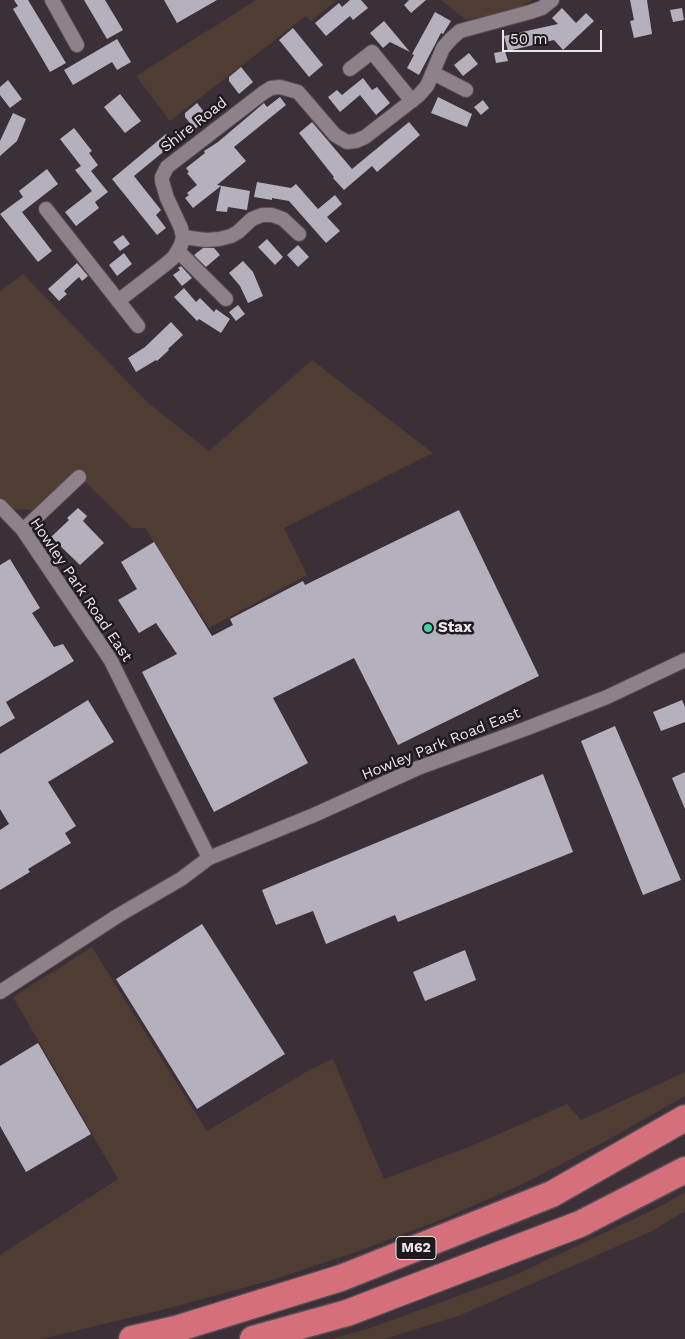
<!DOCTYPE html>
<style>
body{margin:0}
#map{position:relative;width:685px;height:1339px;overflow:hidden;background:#3b3037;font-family:"Work Sans",sans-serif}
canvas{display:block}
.scale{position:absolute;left:502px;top:30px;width:100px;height:22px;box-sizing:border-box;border:2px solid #ede5ea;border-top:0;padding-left:6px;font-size:15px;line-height:18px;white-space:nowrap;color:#ede5ea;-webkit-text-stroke:4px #1f1a1d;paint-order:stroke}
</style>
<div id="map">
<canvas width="685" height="1339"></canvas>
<div class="scale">50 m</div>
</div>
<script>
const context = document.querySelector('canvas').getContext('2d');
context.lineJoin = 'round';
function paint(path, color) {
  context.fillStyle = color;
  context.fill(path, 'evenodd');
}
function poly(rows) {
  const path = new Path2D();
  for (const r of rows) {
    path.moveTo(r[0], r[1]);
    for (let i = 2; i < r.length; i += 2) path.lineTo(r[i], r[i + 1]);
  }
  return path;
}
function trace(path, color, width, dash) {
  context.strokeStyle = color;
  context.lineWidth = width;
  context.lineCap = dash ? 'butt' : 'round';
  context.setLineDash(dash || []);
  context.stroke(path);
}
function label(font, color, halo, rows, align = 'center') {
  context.font = font + ' "Work Sans",sans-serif';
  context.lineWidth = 5;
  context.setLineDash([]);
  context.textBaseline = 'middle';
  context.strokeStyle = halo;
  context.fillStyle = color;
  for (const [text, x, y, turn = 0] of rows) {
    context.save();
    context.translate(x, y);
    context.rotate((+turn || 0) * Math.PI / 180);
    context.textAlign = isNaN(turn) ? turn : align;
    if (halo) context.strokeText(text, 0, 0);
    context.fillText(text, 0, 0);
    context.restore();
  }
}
paint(poly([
 [256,0,337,0,311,21,306,16,170,121,136,76],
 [441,0,533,0,518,8,489,16,466,20],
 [23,274,147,402,209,451,312,360,433,453,284,528,307,575,209,628,145,528,132,528,74,471,33,510,9,509,0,498,0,291],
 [92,947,207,1131,311,1069,333,1059,384,1179,471,1146,567,1104,581,1120,685,1072,685,1096,606,1141,525,1183,443,1219,359,1251,272,1280,170,1308,42,1339,0,1339,0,1255,118,1179,13,997],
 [685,1192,685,1211,652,1231,461,1315,385,1339,331,1339,373,1327,515,1275,659,1207]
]), '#4f3c32');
paint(poly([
 [14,0,28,0,66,63,50,72,13,9,18,6],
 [84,0,105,0,123,30,107,39],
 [164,0,217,0,177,23],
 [350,0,361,0,368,8,353,20,350,16,326,36,315,23,339,3,342,7],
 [409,0,426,0,411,13,404,5],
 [630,0,647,0,652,34,634,38,630,21,634,20],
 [562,8,576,23,586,13,594,21,563,50,554,40,508,51,504,36,558,24,552,18],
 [682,8,684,20,673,22,670,10],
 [435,12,451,21,443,34,441,33,419,75,407,68,414,55,412,54],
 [384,21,410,52,390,42,383,48,370,33],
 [293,28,323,65,309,77,279,40],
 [117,39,131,62,117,70,112,62,73,85,64,70],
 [505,51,508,61,496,63,494,53],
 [469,53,478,64,463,76,454,65],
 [241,67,253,82,239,94,229,81,229,77],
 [363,78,372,90,377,87,390,103,376,115,360,95,340,112,328,97,337,90,342,95],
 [8,80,22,99,10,108,0,95,0,87],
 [120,94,141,121,125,133,104,107],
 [280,97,286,105,234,147,246,161,217,185,250,191,247,210,228,207,227,212,216,211,221,186,193,208,185,198,189,195,187,193,197,185,187,173,189,172,186,168,205,153,204,151,218,142,264,103,267,107],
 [438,97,472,114,467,127,431,113],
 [483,100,489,108,481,115,474,107],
 [197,103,209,118,195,129,185,117,185,113],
 [13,113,26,119,17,141,0,156,0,141],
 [312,122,352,169,409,122,420,135,377,172,372,166,344,190,333,178,334,177,299,133],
 [74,128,92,151,89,153,98,165,91,171,108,192,95,202,99,208,76,226,65,212,92,191,75,170,81,166,60,139],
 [166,134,174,143,134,176,161,210,156,215,166,228,157,235,112,179],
 [47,169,58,184,22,212,52,251,38,262,0,214,23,197,19,191],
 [257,182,291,188,296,184,318,209,335,195,342,204,327,217,340,231,326,243,289,201,272,198,272,200,254,197],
 [123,235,130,244,120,251,113,242],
 [267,239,283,257,275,265,258,247],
 [298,245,309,257,298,267,287,255],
 [203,248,214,248,220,255,206,267,194,255],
 [124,253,132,264,117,276,109,265],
 [243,261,253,272,263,296,248,303,240,286,229,273],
 [77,263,88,276,82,281,79,277,64,291,67,294,59,301,48,289],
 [181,266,192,278,182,286,173,275,180,270,178,268],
 [184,288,196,302,200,298,214,312,216,309,230,319,221,333,199,319,197,321,174,297],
 [238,305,245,314,236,321,229,312],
 [171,322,183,335,168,349,169,350,157,361,156,360,136,372,128,358,145,347],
 [78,508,87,516,83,521,104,543,80,565,51,537,69,520,67,518],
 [459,510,539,676,398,745,354,658,273,698,308,763,214,812,142,672,177,654,156,623,139,633,118,600,137,589,121,562,154,542,212,636,233,625,230,619,303,581,305,585],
 [10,559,40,608,32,613,54,647,63,644,74,661,6,702,15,718,0,727,0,565],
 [88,700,114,742,48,782,76,826,65,833,71,843,28,869,30,872,0,890,0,830,9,824,0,809,0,754],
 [682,700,685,707,685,722,661,731,653,712],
 [615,726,681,880,643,895,581,741],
 [685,772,685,809,672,778],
 [543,774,573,852,398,922,395,915,326,944,313,911,276,925,262,890],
 [202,924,285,1054,197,1109,116,979],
 [465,950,476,980,425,1001,413,972],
 [38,1043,91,1134,26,1172,0,1126,0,1066]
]), '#b5b0bd');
const street = poly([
 [52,0,77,45],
 [350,69,372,52,412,101],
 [433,73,466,90],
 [46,209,138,326],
 [183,237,206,240,219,239,231,236,238,232,252,219,262,215,272,215,283,219,299,234],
 [178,251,226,299],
 [118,301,166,264,174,257,181,245,183,237,181,228,167,198,162,181,162,177,167,167,263,93,271,88,280,87,298,92,335,135,347,142,356,141,365,137,418,96,427,86,443,48,451,39,460,31,530,12,542,8,552,0],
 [0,506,23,530,110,659,209,858],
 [23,530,79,477],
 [0,992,119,915,181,879,209,858,314,815,418,768,525,729,607,697,685,660]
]);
const highway = poly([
 [132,1339,176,1329,341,1278,552,1194,685,1118],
 [253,1339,347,1313,580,1224,685,1170]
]);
trace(street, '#574d54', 16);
trace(highway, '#574d54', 29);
trace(street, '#8e8189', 14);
trace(highway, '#d56f79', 26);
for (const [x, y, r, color] of [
 [428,628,5,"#3ed4a2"]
]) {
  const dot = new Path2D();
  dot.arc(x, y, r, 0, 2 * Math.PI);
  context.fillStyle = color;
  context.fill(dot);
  trace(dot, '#1f1a1d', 2);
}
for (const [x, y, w] of [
 [416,1248,40]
]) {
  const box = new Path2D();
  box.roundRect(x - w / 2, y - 11.5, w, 23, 4);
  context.fillStyle = '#1f1a1d';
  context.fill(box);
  trace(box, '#ede5ea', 1);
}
label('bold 14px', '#ede5ea', null, [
 ["M62",416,1248]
]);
label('15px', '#ede5ea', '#1f1a1d', [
 ["Shire Road",194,125,-38],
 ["Howley Park Road East",81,590,56],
 ["Howley Park Road East",441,744,-22]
]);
label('bold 15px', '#ede5ea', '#1f1a1d', [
 ["Stax",438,628]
], 'left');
</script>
